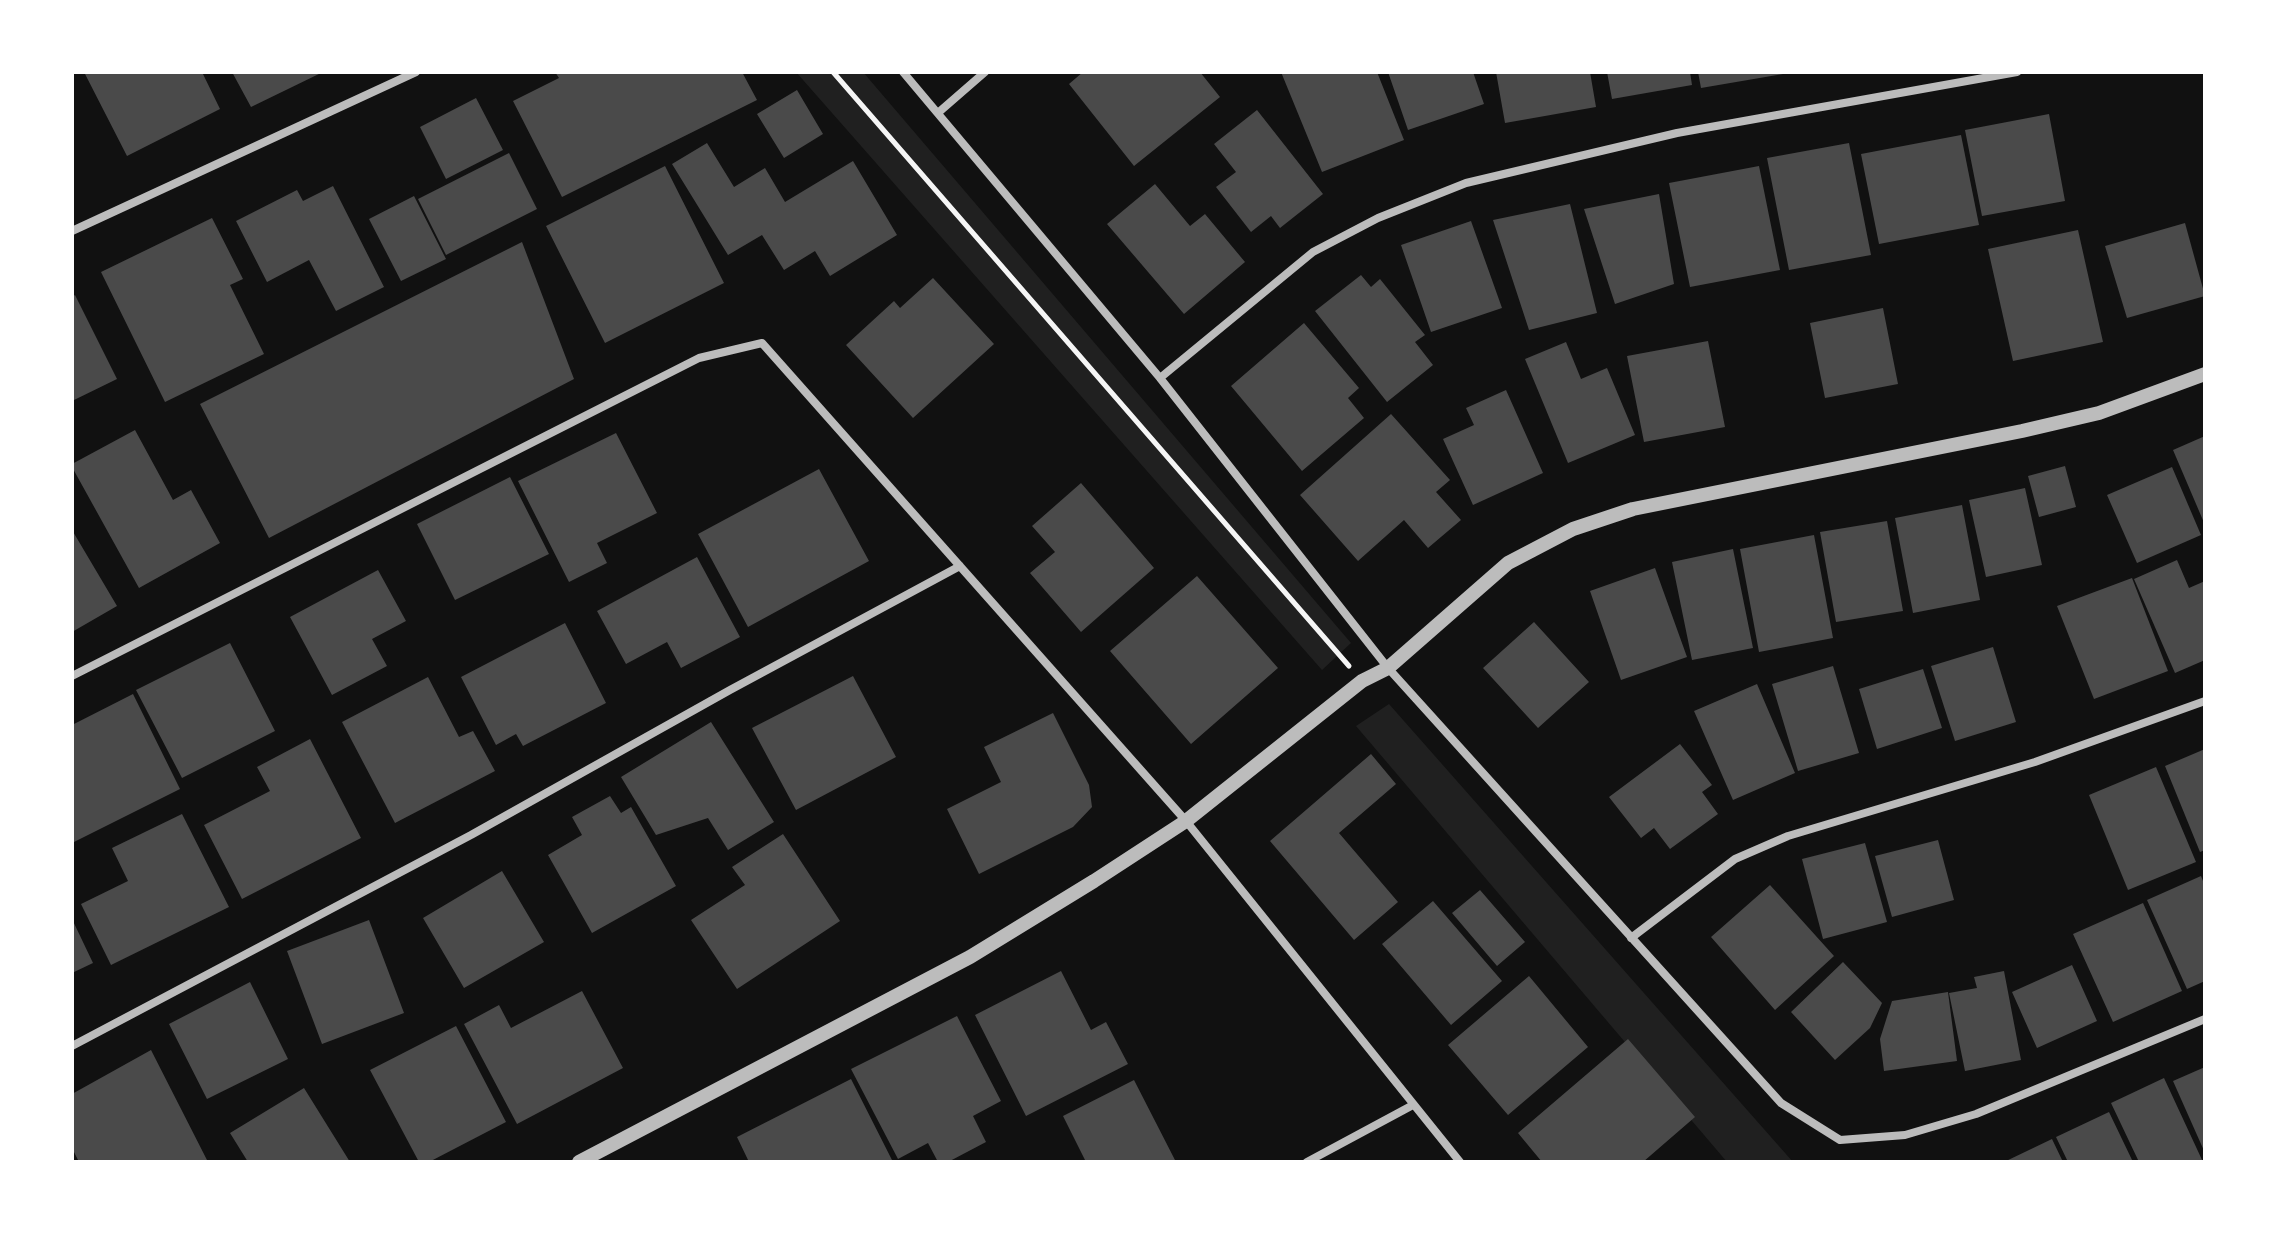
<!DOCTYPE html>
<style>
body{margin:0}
#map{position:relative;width:2277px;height:1234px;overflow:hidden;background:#111;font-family:"Exo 2",sans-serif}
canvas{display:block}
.frame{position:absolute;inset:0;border:74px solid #fff;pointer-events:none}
</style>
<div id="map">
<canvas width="2277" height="1234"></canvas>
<div class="frame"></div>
</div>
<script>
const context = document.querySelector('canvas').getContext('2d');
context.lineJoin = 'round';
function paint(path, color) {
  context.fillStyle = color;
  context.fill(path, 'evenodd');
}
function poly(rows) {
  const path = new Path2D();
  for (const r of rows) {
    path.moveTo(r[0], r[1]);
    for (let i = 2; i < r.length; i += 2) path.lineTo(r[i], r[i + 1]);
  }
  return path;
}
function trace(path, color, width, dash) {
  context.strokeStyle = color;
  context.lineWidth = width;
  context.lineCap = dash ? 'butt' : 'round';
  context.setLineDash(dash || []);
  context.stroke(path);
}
paint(poly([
 [796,72,863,72,1351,643,1322,670],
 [1389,704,1793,1162,1727,1162,1356,726]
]), '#202020');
paint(poly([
 [84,72,202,72,220,109,127,156],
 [232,72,323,72,251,107],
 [555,72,742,72,757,100,562,197,513,101,559,78],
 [1083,72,1200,72,1220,97,1134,166,1069,84],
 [1281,72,1377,72,1404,140,1322,172],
 [1388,72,1473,72,1484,104,1408,130],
 [1496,72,1590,72,1596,107,1505,123],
 [1607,72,1690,72,1692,85,1612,99],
 [1698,72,1783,72,1783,74,1701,88],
 [797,90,823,134,784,158,757,114],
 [476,98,503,150,446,179,420,127],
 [1257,110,1323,194,1280,228,1271,216,1251,232,1216,187,1236,172,1214,144],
 [2049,114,2065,201,1982,216,1965,130],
 [1961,135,1979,225,1879,244,1861,154],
 [707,143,734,187,765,168,785,202,853,161,897,235,830,276,815,251,784,270,762,235,728,255,672,164],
 [1849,143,1871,255,1789,270,1767,158],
 [509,153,537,209,446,255,418,199],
 [665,166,724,283,605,343,546,226],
 [1759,166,1780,270,1690,287,1669,183],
 [1155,184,1190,226,1205,214,1245,262,1184,314,1107,224],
 [333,186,384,287,336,311,309,260,267,282,236,221,297,190,303,201],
 [1659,194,1674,284,1615,304,1584,209],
 [414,196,446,259,401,281,369,219],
 [1570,204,1597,313,1529,330,1493,220],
 [212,218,243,279,230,285,264,354,165,402,101,272],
 [1471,221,1502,308,1431,332,1401,245],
 [2185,223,2205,296,2127,318,2105,246],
 [2078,230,2103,342,2013,361,1988,249],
 [522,242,574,379,269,538,200,404],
 [1361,275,1371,287,1380,279,1425,335,1415,342,1433,365,1387,402,1315,311],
 [933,278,994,344,913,418,846,345,894,301,900,308],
 [75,295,117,379,72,401,72,297],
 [1883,308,1898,384,1825,398,1810,323],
 [1304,323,1359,388,1348,398,1364,418,1302,471,1231,386],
 [1708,341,1725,427,1644,442,1627,356],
 [1566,342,1581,379,1607,368,1635,435,1568,463,1525,359],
 [1506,390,1543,473,1473,505,1443,439,1474,425,1466,408],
 [1391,414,1450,480,1436,492,1461,520,1428,548,1404,520,1358,561,1300,495],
 [135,430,173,500,191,490,220,543,139,588,72,467,72,464],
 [616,433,657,513,597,543,607,563,569,582,518,481],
 [2205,436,2205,525,2173,450],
 [2065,466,2076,507,2039,517,2028,476],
 [2172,467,2201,535,2137,563,2107,495],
 [819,469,869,561,748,627,698,534],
 [510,477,549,554,455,600,417,524],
 [1081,483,1154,568,1081,632,1030,573,1055,552,1032,526],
 [2025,488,2042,565,1986,577,1969,500],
 [1962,505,1980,600,1913,613,1895,518],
 [1887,521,1903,611,1836,622,1820,532],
 [72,530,117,606,72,632],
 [1814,535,1833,638,1759,652,1740,549],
 [1733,549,1753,648,1692,660,1672,562],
 [697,557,740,637,681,668,667,642,626,664,597,611],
 [2177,560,2189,588,2205,581,2205,660,2175,673,2134,579],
 [1655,568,1687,657,1621,680,1590,591],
 [378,570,406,621,372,639,387,666,332,695,290,617],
 [1197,576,1278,668,1191,744,1110,651],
 [2132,578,2168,671,2094,699,2057,606],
 [1534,622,1589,682,1538,728,1483,668],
 [565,623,606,703,523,746,516,734,496,745,461,677],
 [230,643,275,731,182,778,136,690],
 [1993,647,2016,722,1955,741,1931,666],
 [1833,666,1859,753,1798,771,1772,684],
 [1923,669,1942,728,1877,749,1859,689],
 [853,676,896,757,796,810,752,728],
 [428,677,459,737,473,731,495,771,395,823,342,722],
 [1757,684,1795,773,1733,800,1694,711],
 [133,694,180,789,72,843,72,725],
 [1053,713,1089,785,1092,807,1073,827,979,874,947,809,1001,782,984,747],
 [711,722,774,822,728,850,708,818,656,835,621,777],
 [310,739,361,838,242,899,204,825,270,791,257,767],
 [1680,744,1712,785,1702,792,1718,814,1670,849,1654,828,1641,838,1609,797],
 [2205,749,2205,850,2200,852,2165,766],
 [1371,754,1396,784,1339,833,1398,902,1354,940,1270,841],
 [2156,767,2196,862,2128,890,2089,795],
 [610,796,621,813,631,807,676,886,592,933,548,855,582,835,572,817],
 [182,814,229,907,111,965,81,904,128,881,112,848],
 [783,834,840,921,737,989,691,920,745,885,732,867],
 [1938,840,1954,900,1892,917,1875,856],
 [1865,843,1887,922,1823,939,1802,859],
 [502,871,544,942,464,988,423,918],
 [2201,876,2205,886,2205,981,2187,989,2147,900],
 [1770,885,1834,956,1775,1010,1711,937],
 [1480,890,1525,942,1497,966,1452,913],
 [1433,901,1502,981,1451,1025,1382,944],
 [2143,903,2182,991,2113,1022,2073,934],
 [72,919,93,963,72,973],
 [369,920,404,1013,322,1044,287,951],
 [1843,962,1882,1003,1870,1028,1835,1060,1791,1012],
 [2072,965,2097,1021,2037,1048,2012,992],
 [1061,971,1091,1030,1106,1022,1128,1064,1026,1116,975,1015],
 [2004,971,2021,1060,1965,1071,1949,993,1977,988,1974,977],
 [1529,976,1588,1047,1508,1115,1448,1045],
 [250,982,288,1059,207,1099,169,1024],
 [582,991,623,1068,517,1124,464,1024,499,1005,511,1028],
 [1948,992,1957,1061,1884,1071,1880,1039,1892,1001],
 [957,1016,1001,1101,973,1116,986,1142,948,1162,938,1162,928,1143,898,1159,851,1069],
 [456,1026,506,1122,429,1162,419,1162,370,1070],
 [1628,1039,1695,1117,1643,1162,1542,1162,1518,1133],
 [151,1050,208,1162,79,1162,72,1148,72,1094],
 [2205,1067,2205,1153,2173,1081],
 [2164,1078,2203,1162,2139,1162,2111,1103],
 [851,1079,893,1162,749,1162,737,1137],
 [1134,1080,1176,1162,1086,1162,1063,1116],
 [304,1088,350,1162,248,1162,230,1133],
 [2109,1112,2133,1162,2068,1162,2056,1137],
 [2052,1139,2063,1162,2004,1162]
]), '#4a4a4a');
trace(poly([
 [833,72,1349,666]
]), '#f5f5f5', 5);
trace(poly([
 [903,72,1160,378,1388,668,1781,1103,1840,1140,1905,1135,1976,1114,2205,1019],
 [939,112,985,72],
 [72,231,416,72],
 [1160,378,1313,252,1378,218,1466,183,1677,133,2017,72],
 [72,676,699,358,762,343,1186,821,1460,1162],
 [1631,938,1735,859,1788,836,2035,762,2205,701],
 [72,1046,471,835,730,690,960,566],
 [1307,1162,1413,1105]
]), '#bcbcbc', 8);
trace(poly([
 [579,1162,970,957,1094,881,1186,821,1362,681,1388,668,1508,563,1573,529,1633,509,2022,431,2099,413,2205,374]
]), '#bcbcbc', 14);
</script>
